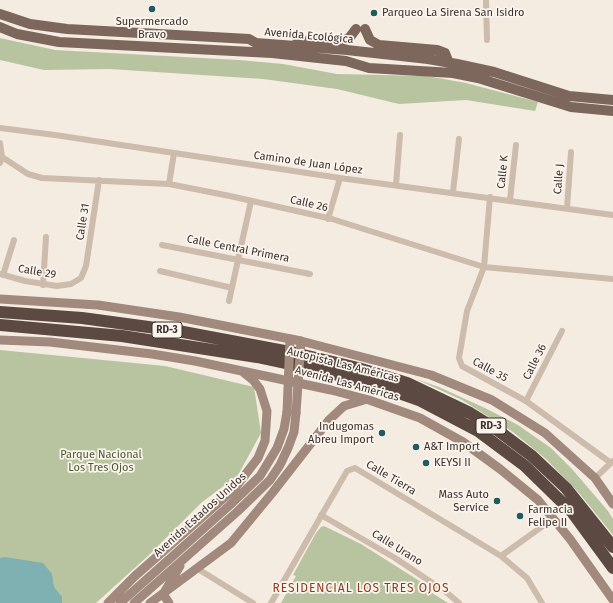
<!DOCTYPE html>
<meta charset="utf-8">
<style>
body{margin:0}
canvas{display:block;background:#f4ebe1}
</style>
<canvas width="613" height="603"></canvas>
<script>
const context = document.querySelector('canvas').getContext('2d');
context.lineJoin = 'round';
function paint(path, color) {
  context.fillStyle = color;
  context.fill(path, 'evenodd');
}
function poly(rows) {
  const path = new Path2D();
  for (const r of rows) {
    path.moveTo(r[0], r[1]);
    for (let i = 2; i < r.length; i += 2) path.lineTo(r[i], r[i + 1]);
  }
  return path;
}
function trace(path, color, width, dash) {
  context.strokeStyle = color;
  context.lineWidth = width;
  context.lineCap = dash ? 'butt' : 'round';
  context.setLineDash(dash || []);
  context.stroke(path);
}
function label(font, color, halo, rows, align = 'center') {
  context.font = font + ' "Fira Sans",sans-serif';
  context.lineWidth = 3.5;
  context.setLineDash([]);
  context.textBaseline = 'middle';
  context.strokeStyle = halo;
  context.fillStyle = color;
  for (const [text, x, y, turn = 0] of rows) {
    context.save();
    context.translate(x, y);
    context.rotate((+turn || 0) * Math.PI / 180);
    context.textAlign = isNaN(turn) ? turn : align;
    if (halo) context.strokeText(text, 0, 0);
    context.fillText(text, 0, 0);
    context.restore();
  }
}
paint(poly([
 [0,38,55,50,239,60,283,64,337,74,427,76,466,83,538,102,535,111,466,100,399,104,337,89,263,79,110,69,44,70,0,60],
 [0,350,165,366,254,387,261,433,238,475,201,503,149,555,96,603,0,603],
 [416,379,439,387,487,409,518,425,551,448,572,469,608,511,613,519,613,535,579,493,546,459,513,432,462,400],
 [324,526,361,544,429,587,429,591,448,603,281,603,296,576,293,575,316,533,321,527]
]), '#b8c4a0');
paint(poly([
 [5,557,43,563,52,574,54,587,62,597,62,603,0,603,0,558]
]), '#7fb0b2');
trace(poly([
 [486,0,487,40],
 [0,128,55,135,340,178,613,215],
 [0,143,2,157,0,163],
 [2,157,28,174,42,178,169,184,230,196,332,219,484,267,613,279],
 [169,184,174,153],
 [396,185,400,135],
 [453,192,459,139],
 [490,197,484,267,467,311,459,358,462,366,526,401,611,463],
 [510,200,516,145],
 [567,208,571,152],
 [328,219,340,178],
 [162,245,310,274],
 [160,271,232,288],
 [0,274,25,281,57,286,71,284,81,278,86,266,99,180],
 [3,275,14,240],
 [43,285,46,237],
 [229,301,251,201],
 [526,401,562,331],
 [595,478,613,461],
 [321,515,395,558,446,592,459,603],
 [501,556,554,518],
 [198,569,253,603],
 [271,603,347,471,355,468,501,556,527,578,542,603]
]), '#cdbbac', 6);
trace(poly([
 [0,299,98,305,179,317,301,341,431,375,492,400,545,433,595,478,613,504],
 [0,340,50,342,152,354,195,361,331,390,369,400,420,418,463,442,500,469,538,500,570,539,613,600],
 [165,591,180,566],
 [163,594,169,603],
 [108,603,135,576,235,488,258,458,265,441,267,411,260,389,253,380,243,372],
 [120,603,230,505,260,476,277,448,284,429,287,412],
 [134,603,238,511,270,480,280,465,288,448,294,432,296,413],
 [150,603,231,543,273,492,329,420,344,406,364,400]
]), '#a18a7d', 9);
trace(poly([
 [0,14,30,24,67,29,249,39,256,43,347,50,428,59,457,64,494,72,569,96,613,100],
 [0,27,17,34,59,42,272,53,346,61,369,68,453,73,478,78,571,107,613,111],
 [365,29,370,40,379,45,437,50,445,53,449,63],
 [296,44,312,40,345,40,350,37,356,29]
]), '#7d675c', 10);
trace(poly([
 [0,312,82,318,178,331,295,353,358,368,407,383,470,413,496,429,532,456,566,488,613,547],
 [0,325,122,336,257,357,327,372,385,388,419,400,478,431,525,466,572,512,613,568]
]), '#5c4a42', 12);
trace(poly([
 [287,412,290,339],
 [296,413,301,341]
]), '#a18a7d', 9);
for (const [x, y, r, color] of [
 [152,9,4,"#1f5a5e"],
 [374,13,4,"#1f5a5e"],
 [382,433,4,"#1f5a5e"],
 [416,447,4,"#1f5a5e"],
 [426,463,4,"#1f5a5e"],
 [497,501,4,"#1f5a5e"],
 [520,516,4,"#1f5a5e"]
]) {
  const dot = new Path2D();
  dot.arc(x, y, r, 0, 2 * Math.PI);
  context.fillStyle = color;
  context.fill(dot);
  trace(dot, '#fbf5ee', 1.5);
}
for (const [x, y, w] of [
 [167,330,30],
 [491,426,30]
]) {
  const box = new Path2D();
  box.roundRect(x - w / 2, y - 8, w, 16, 3);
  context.fillStyle = '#fbf5ee';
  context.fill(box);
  trace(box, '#3b302b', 1);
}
label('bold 10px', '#3b302b', null, [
 ["RD-3",167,330],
 ["RD-3",491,426]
]);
label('11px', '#3b302b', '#fbf5ee', [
 ["Parqueo La Sirena San Isidro",382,13],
 ["Supermercado",152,22,"center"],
 ["Bravo",152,35,"center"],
 ["Indugomas",374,427,"right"],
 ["Abreu Import",374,440,"right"],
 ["A&T Import",424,447],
 ["KEYSI II",434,463],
 ["Mass Auto",489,495,"right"],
 ["Service",489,508,"right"],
 ["Farmacia",528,510],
 ["Felipe II",528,523]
], 'left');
label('11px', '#3b302b', '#fbf5ee', [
 ["Avenida Ecológica",309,36,5],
 ["Camino de Juan López",308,163,8],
 ["Calle K",503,172,-85],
 ["Calle J",559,179,-86],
 ["Calle 26",309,204,13],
 ["Calle 31",83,222,-81],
 ["Calle Central Primera",238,249,11],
 ["Calle 29",37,272,10],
 ["Calle 36",535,362,-63],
 ["Autopista Las Américas",343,365,14],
 ["Calle 35",490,370,29],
 ["Avenida Las Américas",347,384,15],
 ["Calle Tierra",391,478,31],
 ["Avenida Estados Unidos",200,515,-42],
 ["Calle Urano",397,548,32]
]);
label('11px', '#4a5a2e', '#fbf5ee', [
 ["Parque Nacional",101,455],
 ["Los Tres Ojos",101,468]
]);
context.letterSpacing = '1px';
label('12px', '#8c3b22', '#fbf5ee', [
 ["RESIDENCIAL LOS TRES OJOS",361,589]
]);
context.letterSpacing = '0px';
</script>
